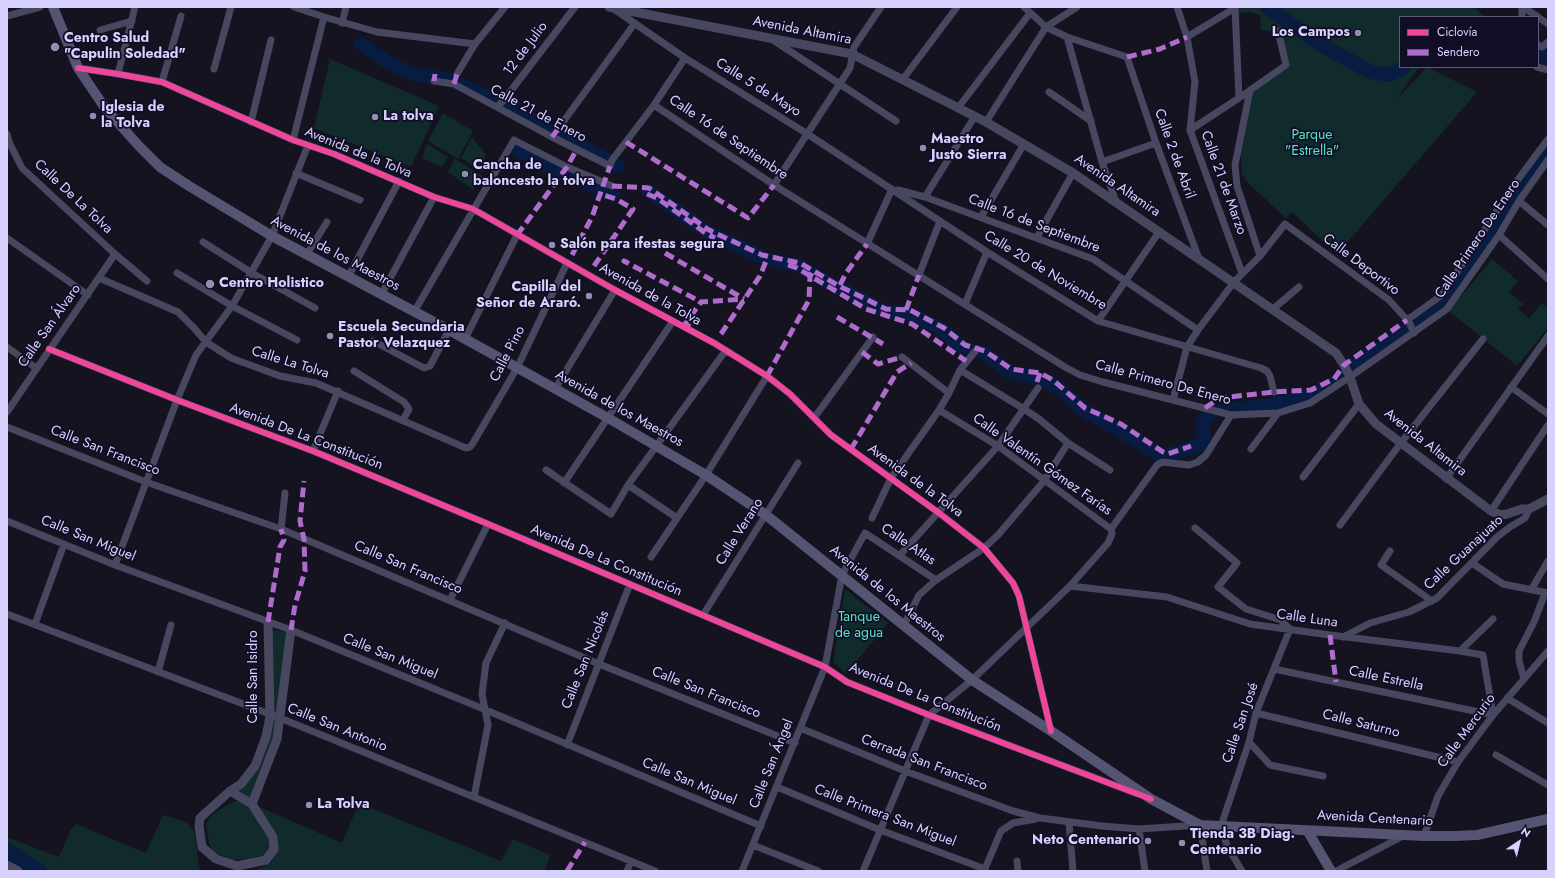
<!DOCTYPE html>
<meta charset="utf-8">
<style>
body{margin:0}
#map{position:relative;width:1555px;height:878px;overflow:hidden;background:#14131f;font-family:Jost,sans-serif}
canvas{display:block}
.frame{position:absolute;inset:0;border:8px solid #d7d1ff;pointer-events:none}
.legend{position:absolute;left:1399px;top:16px;width:140px;height:52px;box-sizing:border-box;background:#110d25;border:1px solid #605b7c;margin:0;padding:5px 7px;list-style:none;font-size:12px;color:#d7d1ff}
.legend li{display:flex;align-items:center;gap:8px;height:20px}
.legend b{width:20px;border:1px solid #605b7c}
.north{position:absolute;left:1499px;top:822px;width:40px;height:40px;-webkit-text-stroke:3px #110d25;paint-order:stroke;rotate:35deg;font-size:11px;font-weight:700;line-height:16px;text-align:center;color:#d7d1ff}
.north::after{content:'';display:block;margin:auto;width:14px;height:18px;background:#d7d1ff;clip-path:polygon(50% 0,100% 100%,50% 72%,0 100%)}
</style>
<div id="map">
<canvas width="1555" height="878"></canvas>
<div class="frame"></div>
<ul class="legend">
<li><b style="height:5px;background:#ed469a"></b>Ciclovía</li>
<li><b style="height:5px;background:#b06ccc"></b>Sendero</li>
</ul>
<div class="north">N</div>
</div>
<script>
const context = document.querySelector('canvas').getContext('2d');
context.lineJoin = 'round';
function paint(path, color) {
  context.fillStyle = color;
  context.fill(path, 'evenodd');
}
function poly(rows) {
  const path = new Path2D();
  for (const r of rows) {
    path.moveTo(r[0], r[1]);
    for (let i = 2; i < r.length; i += 2) path.lineTo(r[i], r[i + 1]);
  }
  return path;
}
function trace(path, color, width, dash) {
  context.strokeStyle = color;
  context.lineWidth = width;
  context.lineCap = dash ? 'butt' : 'round';
  context.setLineDash(dash || []);
  context.stroke(path);
}
function label(font, color, halo, rows, align = 'center') {
  context.font = font + ' Jost,sans-serif';
  context.lineWidth = 3.5;
  context.setLineDash([]);
  context.textBaseline = 'middle';
  context.strokeStyle = halo;
  context.fillStyle = color;
  for (const [text, x, y, turn = 0] of rows) {
    context.save();
    context.translate(x, y);
    context.rotate((+turn || 0) * Math.PI / 180);
    context.textAlign = isNaN(turn) ? turn : align;
    if (halo) context.strokeText(text, 0, 0);
    context.fillText(text, 0, 0);
    context.restore();
  }
}
paint(poly([
 [1235,7,1474,7,1486,17,1400,17,1400,67,1419,67,1395,101,1427,67,1477,92,1339,252,1328,246,1292,212,1286,218,1248,183,1242,174,1240,141,1250,90,1286,65,1278,31,1261,30,1260,15,1249,12,1235,14],
 [330,59,439,106,411,167,314,128],
 [443,113,473,131,458,159,428,141],
 [472,137,485,153,483,172,461,158],
 [427,144,448,157,442,167,422,158],
 [455,159,482,176,473,190,448,172],
 [1492,259,1518,281,1509,292,1523,304,1518,309,1529,318,1542,303,1548,308,1548,328,1517,366,1449,311],
 [845,589,888,623,846,674,833,662],
 [270,629,289,633,280,718,252,804,230,791,255,765,266,712],
 [238,800,251,808,269,837,271,847,265,855,249,859,233,860,213,852,209,842,206,824,212,815,225,806],
 [359,803,501,861,513,839,550,855,545,871,245,871,258,869,272,862,278,836,259,807,342,843],
 [163,815,186,822,194,831,200,871,45,871,7,847,7,837,59,857,70,831,76,824,146,853]
]), '#112b2c');
trace(poly([
 [1267,7,1321,45,1371,72,1390,75,1404,67],
 [361,44,386,61,413,74,450,80,495,100,537,122,618,166],
 [1538,55,1548,57],
 [519,151,565,175,613,194],
 [648,191,708,232,766,259,799,266,816,276,884,311,910,314,943,330,957,343,965,349,984,353,1011,373,1030,376,1050,383,1063,391,1083,410,1118,429,1158,454,1166,456,1200,445,1204,438,1203,420,1209,414],
 [1222,410,1271,405,1319,392,1342,377,1352,366,1447,304,1514,199,1548,152],
 [7,850,40,871]
]), '#081b41', 14);
trace(poly([
 [294,7,324,17,377,32,475,44],
 [1024,7,1046,27,1067,37,1127,57,1156,143,1199,259],
 [1177,7,1187,37,1195,82,1190,130,1242,273],
 [1235,7,1239,98],
 [1523,7,1538,17],
 [614,9,685,58,806,133,987,252,1098,321,1261,368,1267,371,1270,376,1274,392],
 [7,16,40,7],
 [1522,17,1522,7],
 [1538,17,1548,24],
 [342,23,346,7],
 [100,30,132,21],
 [1067,37,1102,162,1116,202],
 [1187,37,1235,8],
 [773,40,896,121],
 [1538,45,1542,47,1548,42],
 [1537,67,1548,70],
 [78,68,118,74,162,82,293,140,334,154,434,197,473,209,615,290,714,343,767,376,790,394,831,435,939,513,984,548,1013,583,1019,596,1051,731],
 [214,69,231,7],
 [118,74,135,7],
 [457,74,475,44,505,7],
 [903,79,957,7],
 [434,81,454,84,552,137,610,166,612,160,654,105,685,58],
 [162,82,181,16],
 [1250,90,1235,165,1237,186,1260,256],
 [1049,92,1091,121],
 [654,105,774,185,1065,367,1080,375,1103,382,1231,415,1278,413,1310,403,1350,377,1447,309,1499,235,1519,201,1548,160],
 [497,107,503,101,575,7],
 [958,108,1030,13],
 [251,122,271,40],
 [986,122,1046,27,1077,7],
 [558,129,635,23],
 [1190,130,1239,98,1286,65,1278,31],
 [7,134,10,144,22,168,115,254,147,281],
 [293,140,324,17],
 [1102,162,1156,143],
 [296,173,360,200],
 [774,185,850,68,854,47,881,7],
 [898,190,925,197,1093,259,1198,330],
 [925,197,975,116],
 [1519,201,1548,225],
 [981,217,1024,144],
 [1499,235,1548,279],
 [1037,237,1073,173],
 [7,238,88,295],
 [203,242,252,273,315,308],
 [867,244,892,189],
 [307,254,327,222],
 [177,273,232,306,297,340],
 [919,275,940,221],
 [348,277,399,181],
 [99,278,178,312,194,328,206,342,231,358,280,376,316,383,466,448,470,447,473,443,517,368,567,263],
 [381,295,434,197],
 [965,304,987,252],
 [1273,309,1299,287],
 [414,312,514,140,567,167,612,186],
 [1407,320,1442,295,1511,189,1548,139],
 [1098,321,1159,232],
 [465,339,517,235],
 [373,341,424,368,430,366,449,330],
 [7,347,36,368],
 [49,349,177,400,313,451,488,524,825,667,847,682,929,715,1138,794],
 [902,357,949,393],
 [960,370,1024,409,1039,419,1068,443,1110,470],
 [354,371,404,402,409,409,403,420],
 [1511,387,1548,414],
 [555,389,615,290],
 [1173,400,1187,347,1198,330,1234,282,1260,256,1285,224,1389,300,1409,322,1414,333],
 [939,410,998,446,1111,529],
 [7,412,115,254],
 [814,418,873,337],
 [7,427,146,482,281,529,599,664,795,743],
 [1251,449,1278,413],
 [313,451,338,391],
 [546,470,611,514,628,485,726,350],
 [1303,477,1359,404],
 [1446,479,1548,336],
 [564,483,673,321],
 [628,485,677,518],
 [1491,511,1548,425],
 [872,518,891,478,939,410,949,393,960,370,977,349],
 [7,521,115,565,291,630,486,710,761,826],
 [1340,525,1400,444,1483,339],
 [1195,528,1237,563,1218,587,1246,609,1281,620,1290,629,1256,713,1249,742,1221,826,1227,846,1242,871],
 [281,529,285,493],
 [1390,551,1381,565,1432,601],
 [900,555,998,446,1038,388],
 [651,557,706,475,767,376],
 [1472,563,1503,584,1548,593],
 [115,565,177,400,196,355,232,306,272,236,308,145],
 [1070,586,1167,597,1250,624,1330,635,1460,651,1483,655,1493,715,1274,669],
 [1531,590,1548,561],
 [450,600,488,524],
 [7,614,280,718,655,871],
 [703,615,798,463],
 [35,624,64,544],
 [904,625,919,595,936,580,984,548,998,535,1044,481,1068,443],
 [1343,637,1370,623,1409,612,1437,598,1497,537,1510,527,1525,518,1529,509],
 [1460,651,1493,619],
 [158,672,171,625],
 [1524,679,1519,661,1519,651,1534,622,1545,593],
 [1507,698,1548,723],
 [1256,713,1458,762],
 [800,728,905,771,1013,811,1040,818,1102,826,1139,829,1200,825,1207,871],
 [1249,742,1270,765,1323,776],
 [567,745,630,584],
 [1496,755,1548,785],
 [777,787,880,830,985,869,986,871],
 [474,797,488,725,482,694,486,663,505,623],
 [1069,822,1073,871],
 [1139,829,1145,871],
 [1424,836,1438,796,1458,762,1493,715,1548,651],
 [753,845,818,871],
 [1017,861,1018,871],
 [627,871,631,861],
 [742,871,825,667,842,575,865,533,936,580],
 [863,871,929,715,972,680,1070,586,1108,543,1112,534,1111,529,1157,465,1162,462,1189,465,1198,462,1206,455,1231,415],
 [984,871,1001,831,1013,823,1036,819],
 [1336,871,1405,835]
]), '#484760', 7);
trace(poly([
 [609,7,852,54,986,122,1073,173,1336,353,1344,365,1350,377,1359,404,1376,424,1491,511,1501,515,1507,514,1522,509,1529,509,1548,499],
 [230,791,252,804,273,837,274,849,266,860,237,866,216,859,202,847,199,826,200,818,230,791],
 [230,791,241,784,255,766,266,737,270,717,268,622],
 [252,804,277,739,291,630],
 [7,865,18,871]
]), '#484760', 9);
trace(poly([
 [53,7,78,68,105,108,138,145,160,167,189,186,272,236,449,330,608,418,706,475,766,515,972,680,1051,731,1151,799,1200,825,1424,836,1455,836,1477,835,1548,819],
 [1307,830,1331,871]
]), '#555473', 10);
trace(poly([
 [1127,57,1160,49,1187,37],
 [434,81,435,74],
 [454,84,457,74],
 [552,137,558,129],
 [626,142,748,218,774,185],
 [612,186,649,188,709,230,762,255,800,263,839,286,886,309,910,310,944,328,965,345,985,351,1011,369,1040,373,1053,380,1085,408,1121,424,1163,452,1168,454,1191,446],
 [647,194,657,198,707,234,715,238],
 [517,235,567,167,577,149],
 [665,253,744,299],
 [572,255,592,217,610,166],
 [628,263,624,261,701,302],
 [788,265,797,268,866,309,912,324,966,361],
 [594,266,633,209,616,199,600,194],
 [840,285,846,273,867,244],
 [906,310,919,275],
 [837,317,883,344],
 [690,327,685,324,701,302,744,299],
 [721,334,760,276,766,261],
 [862,352,878,364,902,357],
 [767,376,809,300,810,276,812,273],
 [1037,382,1040,373],
 [1205,408,1220,398,1274,392,1311,390,1334,379,1344,365,1407,320],
 [851,449,897,372,911,363],
 [268,622,280,547,284,540,281,529],
 [291,630,295,605,305,571,304,539,300,521,304,481],
 [1330,635,1336,682],
 [567,871,585,842]
]), '#b06ccc', 5, [10, 5]);
trace(poly([
 [78,68,118,74,162,82,293,140,334,154,434,197,473,209,615,290,714,343,767,376,790,394,831,435,939,513,984,548,1013,583,1019,596,1051,731],
 [49,349,177,400,313,451,488,524,825,667,847,682,929,715,1151,799]
]), '#ed469a', 6);
for (const [x, y, r, color] of [
 [1358,33,4,"#938eb1"],
 [55,47,5,"#938eb1"],
 [93,116,4,"#938eb1"],
 [375,117,4,"#938eb1"],
 [923,148,4,"#938eb1"],
 [465,174,4,"#938eb1"],
 [552,245,4,"#938eb1"],
 [210,284,5,"#938eb1"],
 [589,296,4,"#938eb1"],
 [330,336,4,"#938eb1"],
 [309,805,4,"#938eb1"],
 [1148,841,4,"#938eb1"],
 [1182,843,4,"#938eb1"]
]) {
  const dot = new Path2D();
  dot.arc(x, y, r, 0, 2 * Math.PI);
  context.fillStyle = color;
  context.fill(dot);
  trace(dot, '#110d25', 1.5);
}
label('14px', '#d7d1ff', '#110d25', [
 ["Avenida Altamira",802,31,11],
 ["12 de Julio",526,49,-53],
 ["Calle 5 de Mayo",758,88,32],
 ["Calle 21 de Enero",538,114,28],
 ["Calle 16 de Septiembre",728,138,34],
 ["Avenida de la Tolva",358,153,22],
 ["Calle 2 de Abril",1174,154,70],
 ["Calle 21 de Marzo",1223,183,70],
 ["Avenida Altamira",1117,186,34],
 ["Calle De La Tolva",73,197,43],
 ["Calle 16 de Septiembre",1034,224,21],
 ["Calle Primero De Enero",1478,239,-56],
 ["Avenida de los Maestros",335,254,28],
 ["Calle Deportivo",1361,265,37],
 ["Calle 20 de Noviembre",1045,271,31],
 ["Avenida de la Tolva",650,295,29],
 ["Calle San Álvaro",50,326,-55],
 ["Calle Pino",508,354,-63],
 ["Calle La Tolva",290,363,17],
 ["Calle Primero De Enero",1163,383,15],
 ["Avenida de los Maestros",619,409,29],
 ["Avenida De La Constitución",306,437,21],
 ["Avenida Altamira",1425,443,38],
 ["Calle San Francisco",105,451,21],
 ["Calle Valentín Gómez Farías",1042,465,35],
 ["Avenida de la Tolva",915,481,36],
 ["Calle Verano",740,532,-58],
 ["Calle San Miguel",88,539,22],
 ["Calle Atlas",908,545,34],
 ["Calle Guanajuato",1464,553,-43],
 ["Avenida De La Constitución",606,561,23],
 ["Calle San Francisco",408,568,23],
 ["Avenida de los Maestros",887,594,39],
 ["Calle Luna",1307,619,8],
 ["Calle San Miguel",390,657,22],
 ["Calle San Nicolás",586,660,-68],
 ["Calle San Isidro",254,677,-90],
 ["Calle Estrella",1386,679,12],
 ["Calle San Francisco",706,693,22],
 ["Avenida De La Constitución",925,698,22],
 ["Calle San José",1241,723,-71],
 ["Calle Saturno",1361,724,14],
 ["Calle San Antonio",337,728,22],
 ["Calle Mercurio",1467,731,-54],
 ["Cerrada San Francisco",924,763,21],
 ["Calle San Ángel",772,764,-68],
 ["Calle San Miguel",689,782,23],
 ["Calle Primera San Miguel",885,816,21],
 ["Avenida Centenario",1375,819,3]
]);
label('bold 14px', '#d7d1ff', '#110d25', [
 ["Los Campos",1350,33,"right"],
 ["Centro Salud",64,39],
 ["\"Capulin Soledad\"",64,55],
 ["Iglesia de",101,108],
 ["la Tolva",101,124],
 ["La tolva",383,117],
 ["Maestro",931,140],
 ["Justo Sierra",931,156],
 ["Cancha de",473,166],
 ["baloncesto la tolva",473,182],
 ["Salón para ifestas segura",560,245],
 ["Centro Holistico",219,284],
 ["Capilla del",581,288,"right"],
 ["Señor de Araró.",581,304,"right"],
 ["Escuela Secundaria",338,328],
 ["Pastor Velazquez",338,344],
 ["La Tolva",317,805],
 ["Tienda 3B Diag.",1190,835],
 ["Centenario",1190,851],
 ["Neto Centenario",1140,841,"right"]
], 'left');
label('14px', '#55e7c4', '#110d25', [
 ["Parque",1312,136],
 ["\"Estrella\"",1312,152],
 ["Tanque",859,618],
 ["de agua",859,634]
]);
</script>
